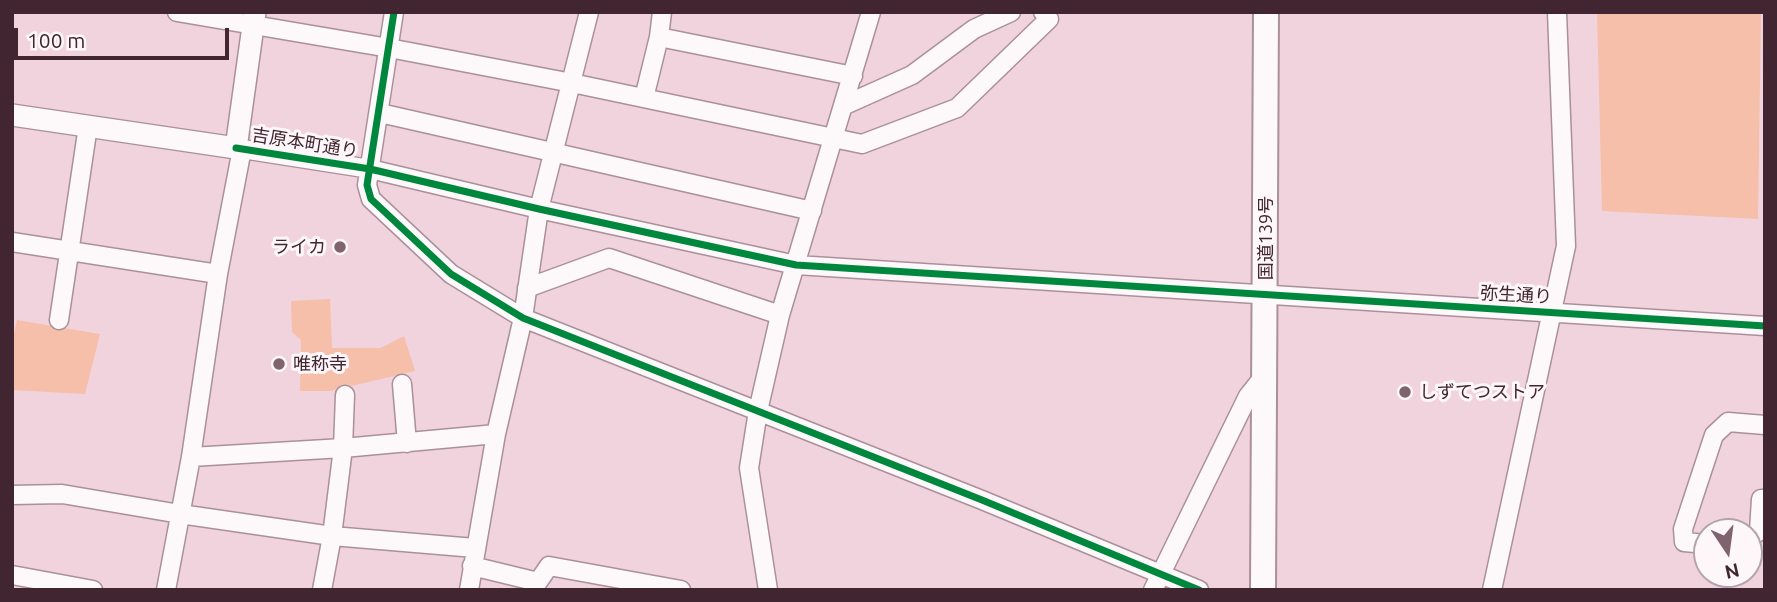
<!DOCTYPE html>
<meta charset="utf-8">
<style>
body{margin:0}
#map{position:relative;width:1777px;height:602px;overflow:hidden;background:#f1d3de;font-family:Ubuntu,sans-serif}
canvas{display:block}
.frame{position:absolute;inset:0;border:14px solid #412631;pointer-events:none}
.north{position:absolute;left:1693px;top:518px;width:70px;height:70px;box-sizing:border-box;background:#fef7fa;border:2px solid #b2a3aa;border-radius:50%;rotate:167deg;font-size:19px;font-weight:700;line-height:28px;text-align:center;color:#412631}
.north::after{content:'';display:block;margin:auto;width:24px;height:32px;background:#7f636e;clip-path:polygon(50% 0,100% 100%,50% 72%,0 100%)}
.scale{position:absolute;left:14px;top:28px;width:215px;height:32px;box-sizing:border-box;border:4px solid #412631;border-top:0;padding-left:9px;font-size:21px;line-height:24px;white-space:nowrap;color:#412631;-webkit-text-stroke:5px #fef7fa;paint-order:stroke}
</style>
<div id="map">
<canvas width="1777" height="602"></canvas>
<div class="frame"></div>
<div class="north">N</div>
<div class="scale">100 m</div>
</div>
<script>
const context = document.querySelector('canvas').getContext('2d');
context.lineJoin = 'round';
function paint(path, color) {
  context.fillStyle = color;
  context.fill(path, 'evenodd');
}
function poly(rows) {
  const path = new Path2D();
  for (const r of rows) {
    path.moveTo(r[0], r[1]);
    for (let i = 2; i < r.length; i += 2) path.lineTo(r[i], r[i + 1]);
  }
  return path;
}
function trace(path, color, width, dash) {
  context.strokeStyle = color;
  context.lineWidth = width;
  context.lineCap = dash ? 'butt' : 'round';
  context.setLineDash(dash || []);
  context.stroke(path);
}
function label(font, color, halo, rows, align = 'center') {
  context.font = font + ' Ubuntu,"Noto Sans JP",sans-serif';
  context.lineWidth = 6;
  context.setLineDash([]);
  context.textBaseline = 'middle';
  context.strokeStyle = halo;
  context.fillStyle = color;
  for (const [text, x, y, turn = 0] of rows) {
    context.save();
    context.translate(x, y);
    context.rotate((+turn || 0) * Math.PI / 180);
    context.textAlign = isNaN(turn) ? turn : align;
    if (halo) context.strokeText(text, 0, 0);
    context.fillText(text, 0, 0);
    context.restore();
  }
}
paint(poly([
 [1597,12,1761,12,1758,219,1602,211],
 [330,299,332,348,381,348,404,336,415,371,330,391,300,391,301,340,292,332,291,301],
 [17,320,100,334,85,394,12,390,12,343]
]), '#f6bfa9');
const minor = poly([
 [177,12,389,48,572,83,862,144,957,108,1049,19,1043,12],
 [394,12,367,185,371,199,451,274,523,318,982,500,1199,590],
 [662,12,659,37,853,76],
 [644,98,659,37],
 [845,105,912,75,974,29,1011,12],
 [380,113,812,211],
 [236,148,370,169,539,209,796,265,1765,326],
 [12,242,218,274],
 [527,288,609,258,780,315],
 [59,320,88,126],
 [402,384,407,443],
 [191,457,343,448,496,434],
 [12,495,62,494,180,514,332,536,475,548],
 [1749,539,1759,531,1761,499,1765,499],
 [1707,544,1684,542,1683,529,1714,435,1728,422,1765,425],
 [472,566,538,582,549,566,681,590],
 [12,575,93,590],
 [166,590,191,457,218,274,242,149],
 [322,590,332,536,343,448,345,395],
 [469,590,496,434,523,318,539,209,589,12],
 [768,590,749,468,758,411,780,315,871,12],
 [1153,590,1248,396,1264,376],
 [1492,590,1566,246,1557,12]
]);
const major = poly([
 [12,115,236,148,255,12]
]);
const highway = poly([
 [1263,590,1266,12]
]);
trace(minor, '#aa909a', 21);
trace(major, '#aa909a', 24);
trace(highway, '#aa909a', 28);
trace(minor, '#fdf8fa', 18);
trace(major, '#fdf8fa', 21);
trace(highway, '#fdf8fa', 24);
trace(poly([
 [394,12,367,185,371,199,451,274,523,318,982,500,1199,590],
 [236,148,370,169,539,209,796,265,1765,326]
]), '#00873e', 7);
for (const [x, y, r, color] of [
 [340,247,7,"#7f636e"],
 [279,364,7,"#7f636e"],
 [1405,392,7,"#7f636e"]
]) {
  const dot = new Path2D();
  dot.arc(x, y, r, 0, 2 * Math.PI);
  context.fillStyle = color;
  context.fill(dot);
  trace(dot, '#fef7fa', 2.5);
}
label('18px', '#412631', '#fef7fa', [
 ["吉原本町通り",305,143,9],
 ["国道139号",1266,238,-90],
 ["弥生通り",1516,295,3]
]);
label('18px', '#412631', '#fef7fa', [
 ["ライカ",326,247,"right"],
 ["唯称寺",293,364],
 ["しずてつストア",1419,392]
], 'left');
</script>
